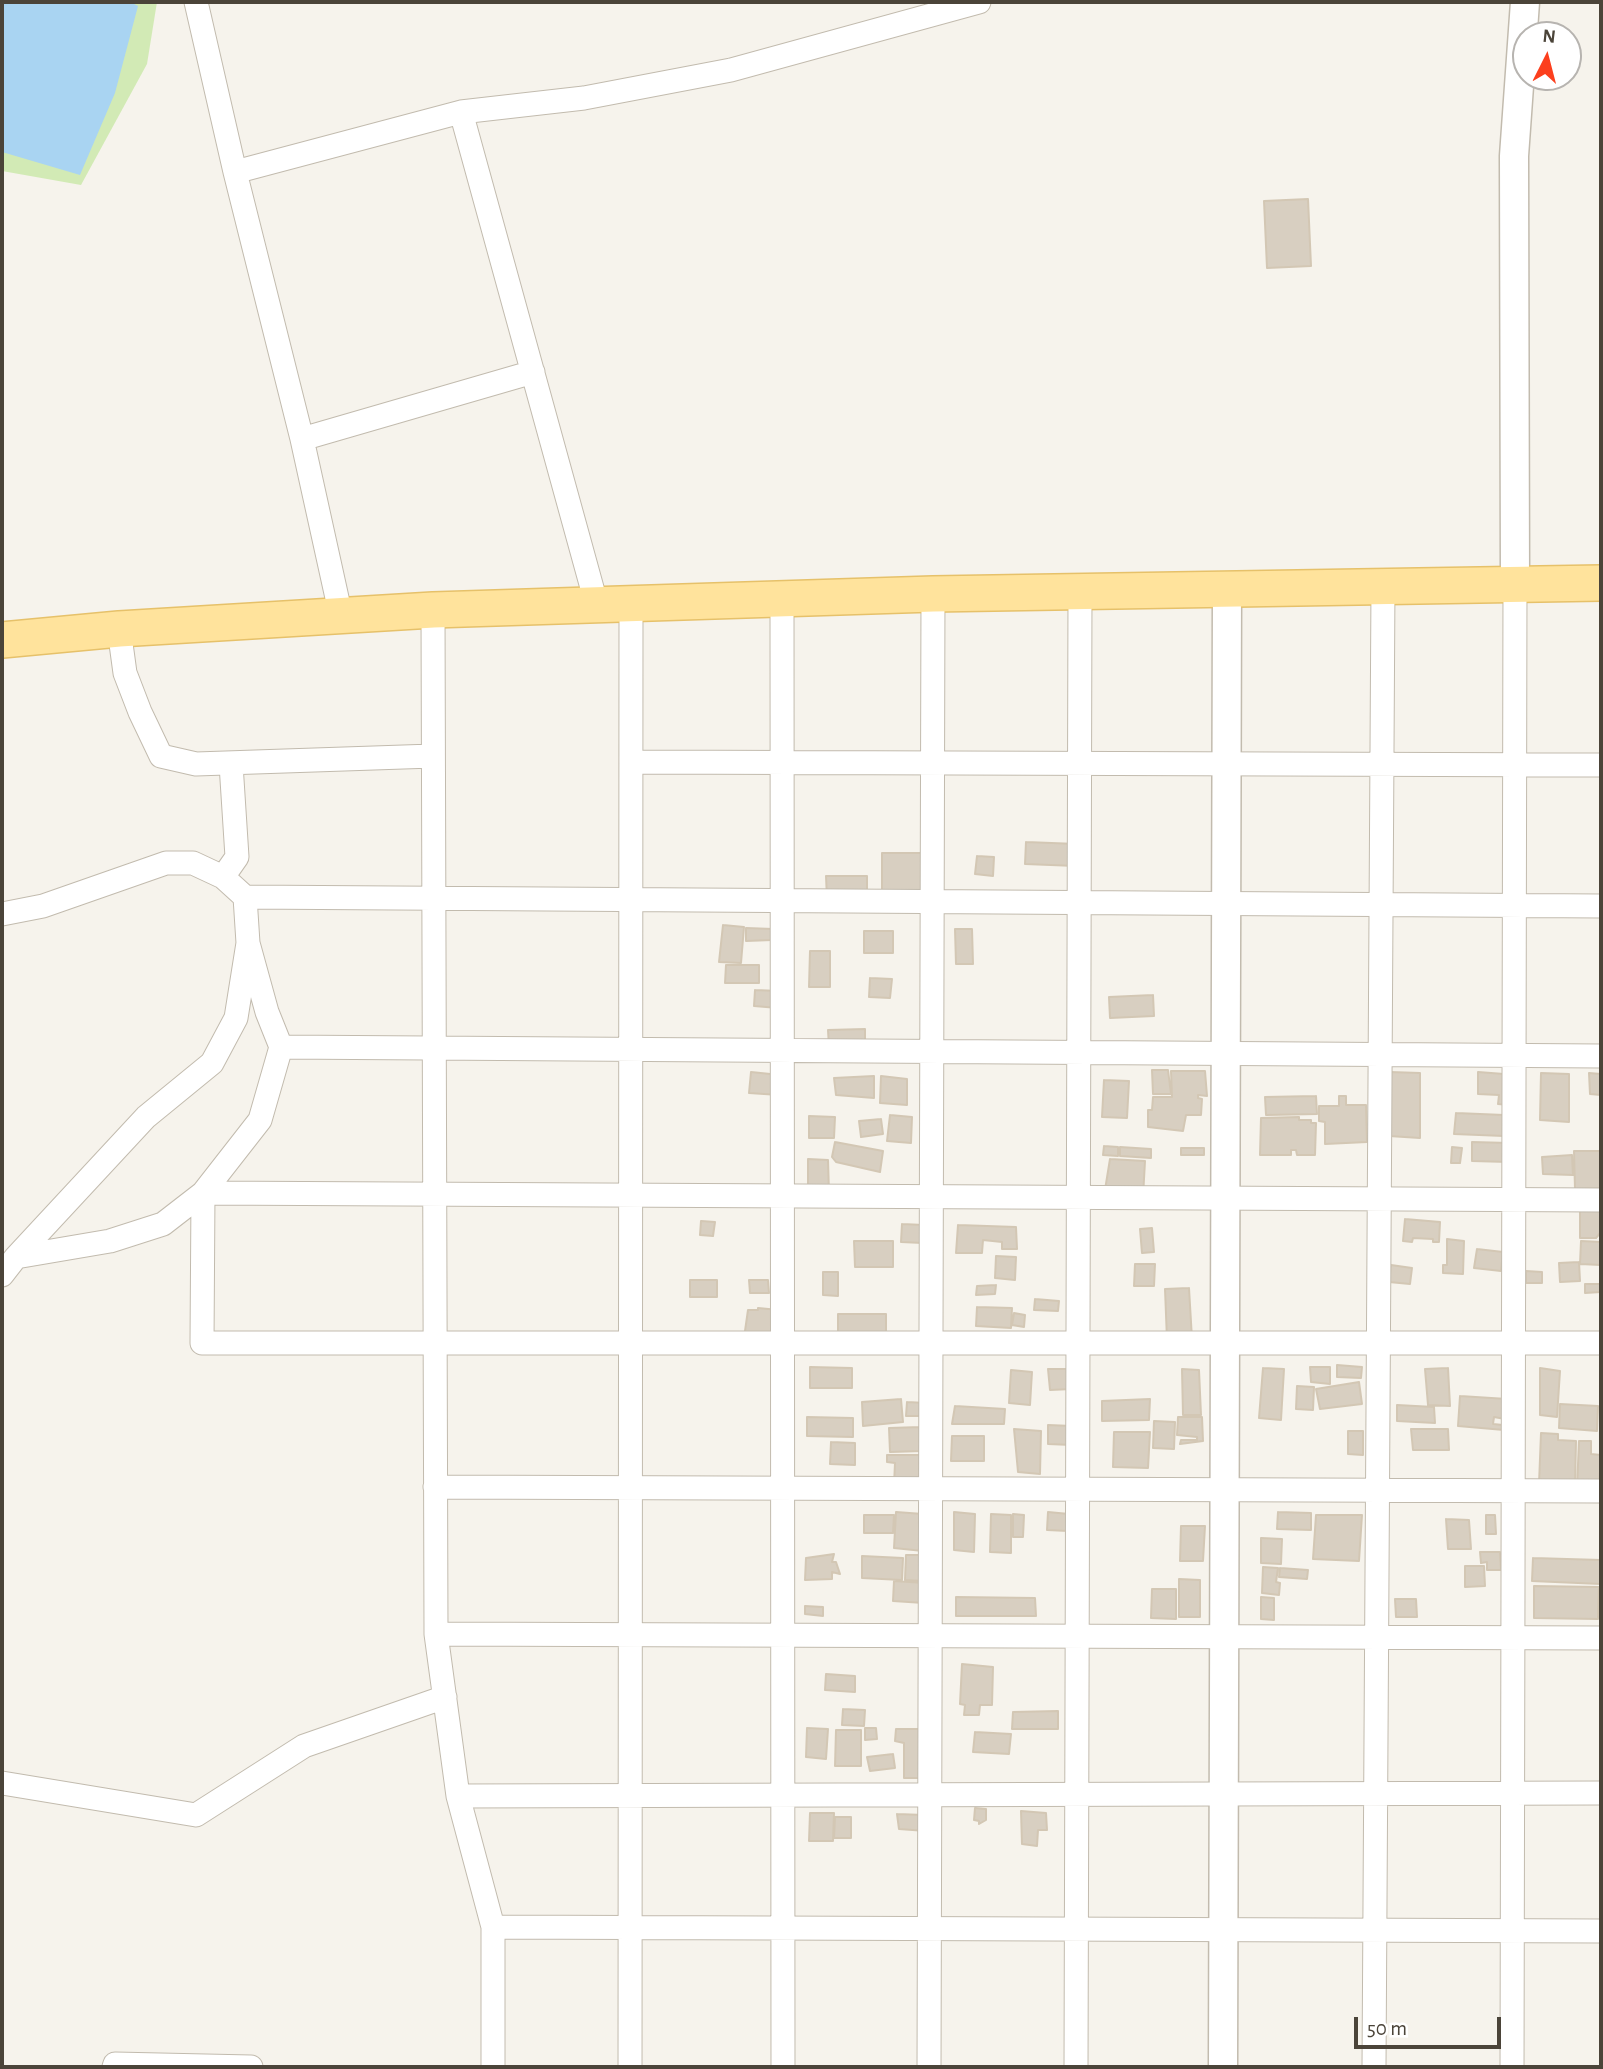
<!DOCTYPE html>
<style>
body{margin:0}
#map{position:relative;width:1603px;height:2069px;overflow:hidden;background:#f6f3ec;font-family:"Alegreya Sans",sans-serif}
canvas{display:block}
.frame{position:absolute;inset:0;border:4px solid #4b4439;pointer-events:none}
.north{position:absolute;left:1512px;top:21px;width:70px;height:70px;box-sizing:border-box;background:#fff;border:2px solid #b7b4b0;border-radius:50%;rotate:6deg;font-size:19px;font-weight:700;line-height:28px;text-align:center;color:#4b4439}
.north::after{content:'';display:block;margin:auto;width:24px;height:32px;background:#fc3f1d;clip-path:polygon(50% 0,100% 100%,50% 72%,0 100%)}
.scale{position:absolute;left:1354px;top:2017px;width:147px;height:32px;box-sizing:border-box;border:4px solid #4b4439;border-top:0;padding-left:9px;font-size:21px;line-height:24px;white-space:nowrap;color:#4b4439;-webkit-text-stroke:5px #fff;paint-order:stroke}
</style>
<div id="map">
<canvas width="1603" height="2069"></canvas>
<div class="frame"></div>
<div class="north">N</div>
<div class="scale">50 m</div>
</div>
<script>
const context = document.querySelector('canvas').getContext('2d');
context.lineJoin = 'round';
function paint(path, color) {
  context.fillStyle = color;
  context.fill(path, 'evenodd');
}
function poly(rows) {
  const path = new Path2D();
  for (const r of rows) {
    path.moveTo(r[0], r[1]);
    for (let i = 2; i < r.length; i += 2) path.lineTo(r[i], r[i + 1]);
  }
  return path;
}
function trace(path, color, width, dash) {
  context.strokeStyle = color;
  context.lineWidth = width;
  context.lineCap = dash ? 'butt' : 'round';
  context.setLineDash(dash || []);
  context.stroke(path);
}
paint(poly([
 [2,2,157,2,147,64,81,185,2,171]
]), '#d2eab5');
paint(poly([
 [2,2,130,2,138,6,115,93,80,175,2,152]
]), '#a9d4f2');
const building = poly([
 [1308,199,1311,266,1267,268,1264,201,1308,199],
 [1026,842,1077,844,1076,866,1025,864,1026,842],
 [882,853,922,853,922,895,882,895,882,853],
 [977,856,994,857,993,876,975,874,977,856],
 [826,876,867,876,867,899,827,899,826,876],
 [723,925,744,927,741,963,719,962,723,925],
 [746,928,773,929,772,940,746,941,746,928],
 [955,929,972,929,973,964,956,964,955,929],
 [864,931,893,931,893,953,864,953,864,931],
 [810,951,830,951,830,987,809,987,810,951],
 [726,965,759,965,759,983,725,983,726,965],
 [870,978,892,979,890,998,869,997,870,978],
 [755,990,779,991,778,1008,754,1006,755,990],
 [1153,995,1154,1016,1110,1018,1109,997,1153,995],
 [865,1029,865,1046,829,1047,828,1030,865,1029],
 [1152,1070,1168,1070,1171,1094,1153,1094,1152,1070],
 [1171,1071,1205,1071,1207,1096,1198,1095,1198,1098,1202,1099,1201,1115,1186,1115,1183,1131,1148,1127,1148,1110,1152,1110,1153,1097,1172,1097,1171,1071],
 [751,1072,780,1075,779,1095,749,1093,751,1072],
 [1390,1072,1420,1073,1420,1138,1389,1136,1390,1072],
 [1478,1072,1504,1074,1510,1105,1498,1104,1499,1095,1478,1094,1478,1072],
 [1541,1073,1569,1074,1569,1122,1540,1120,1541,1073],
 [1589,1073,1601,1074,1601,1095,1590,1094,1589,1073],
 [874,1076,874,1098,836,1095,834,1078,874,1076],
 [881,1076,907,1079,907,1105,880,1103,881,1076],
 [1104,1080,1129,1081,1127,1118,1102,1117,1104,1080],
 [1316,1096,1317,1114,1266,1115,1265,1097,1316,1096],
 [1339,1096,1346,1096,1346,1105,1366,1105,1367,1142,1325,1144,1325,1122,1319,1121,1319,1106,1339,1106,1339,1096],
 [1456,1113,1504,1115,1504,1136,1454,1134,1456,1113],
 [890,1115,912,1117,911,1143,887,1141,890,1115],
 [809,1116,835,1117,834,1138,809,1138,809,1116],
 [1299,1117,1299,1120,1311,1120,1311,1123,1316,1123,1315,1155,1297,1155,1296,1150,1291,1150,1291,1155,1260,1155,1261,1118,1299,1117],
 [881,1119,883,1134,861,1137,859,1121,881,1119],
 [835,1142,883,1151,880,1172,836,1162,832,1157,835,1142],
 [1472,1142,1509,1143,1509,1162,1472,1161,1472,1142],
 [1104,1146,1118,1147,1118,1156,1103,1155,1104,1146],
 [1120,1147,1151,1149,1151,1158,1120,1156,1120,1147],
 [1452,1147,1462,1148,1460,1163,1451,1163,1452,1147],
 [1181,1148,1204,1148,1204,1155,1181,1155,1181,1148],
 [1574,1151,1601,1151,1601,1188,1575,1189,1574,1151],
 [1572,1155,1573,1175,1543,1174,1542,1157,1572,1155],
 [808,1159,828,1160,829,1193,808,1193,808,1159],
 [1110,1159,1145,1161,1143,1197,1104,1196,1110,1159],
 [1580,1211,1601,1211,1601,1232,1596,1238,1580,1238,1580,1211],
 [1405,1219,1440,1222,1439,1242,1433,1242,1433,1239,1413,1238,1412,1242,1403,1241,1405,1219],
 [701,1221,715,1222,713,1236,700,1235,701,1221],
 [902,1224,924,1225,923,1243,901,1242,902,1224],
 [958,1225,1016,1227,1017,1249,1002,1249,1002,1242,983,1240,982,1253,956,1253,958,1225],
 [1152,1228,1154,1252,1142,1253,1140,1229,1152,1228],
 [1447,1239,1464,1241,1463,1274,1443,1273,1443,1265,1447,1265,1447,1239],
 [854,1241,893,1241,893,1267,855,1267,854,1241],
 [1581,1241,1601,1242,1601,1265,1580,1264,1581,1241],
 [1477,1249,1503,1252,1501,1271,1474,1268,1477,1249],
 [996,1256,1016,1257,1015,1280,995,1278,996,1256],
 [1579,1262,1580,1281,1560,1282,1559,1263,1579,1262],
 [1135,1264,1155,1264,1154,1286,1134,1286,1135,1264],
 [1391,1265,1412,1268,1410,1284,1389,1282,1391,1265],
 [1526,1271,1542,1272,1542,1283,1526,1283,1526,1271],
 [823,1272,838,1272,838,1296,823,1295,823,1272],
 [690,1280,717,1280,717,1297,690,1297,690,1280],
 [749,1280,768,1280,769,1293,750,1293,749,1280],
 [1585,1284,1601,1284,1601,1292,1585,1293,1585,1284],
 [996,1285,995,1294,976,1295,977,1286,996,1285],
 [1189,1288,1192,1339,1167,1340,1165,1289,1189,1288],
 [1035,1299,1059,1301,1058,1311,1034,1310,1035,1299],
 [977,1307,1012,1308,1011,1328,976,1326,977,1307],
 [758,1308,779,1310,767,1342,744,1338,748,1310,758,1310,758,1308],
 [1014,1313,1025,1315,1024,1327,1012,1325,1014,1313],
 [838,1314,886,1314,886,1335,838,1335,838,1314],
 [1337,1365,1362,1367,1361,1378,1337,1377,1337,1365],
 [810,1367,852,1368,852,1388,810,1388,810,1367],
 [1310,1367,1330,1367,1330,1384,1311,1382,1310,1367],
 [1263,1368,1284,1369,1281,1420,1259,1418,1263,1368],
 [1448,1368,1450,1406,1428,1405,1425,1369,1448,1368],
 [1540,1368,1560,1371,1557,1417,1540,1415,1540,1368],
 [1048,1369,1071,1369,1072,1389,1050,1390,1048,1369],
 [1182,1369,1199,1370,1201,1415,1183,1415,1182,1369],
 [1011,1370,1032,1372,1030,1405,1009,1403,1011,1370],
 [1359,1382,1362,1404,1320,1409,1316,1389,1359,1382],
 [1297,1386,1314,1387,1313,1410,1296,1409,1297,1386],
 [1460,1396,1507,1399,1505,1419,1494,1417,1493,1424,1503,1425,1504,1430,1458,1426,1460,1396],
 [901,1399,903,1422,863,1426,862,1402,901,1399],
 [1150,1399,1149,1420,1102,1421,1102,1401,1150,1399],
 [907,1402,926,1403,926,1416,906,1416,907,1402],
 [1560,1404,1598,1406,1597,1431,1559,1428,1560,1404],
 [1397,1405,1434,1407,1435,1423,1397,1421,1397,1405],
 [955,1406,1005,1409,1004,1424,952,1424,955,1406],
 [807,1417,853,1418,853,1437,807,1436,807,1417],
 [1178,1417,1202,1417,1203,1441,1180,1444,1181,1440,1197,1440,1197,1437,1177,1435,1178,1417],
 [1154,1421,1175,1422,1174,1449,1153,1448,1154,1421],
 [1048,1425,1072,1426,1072,1445,1048,1444,1048,1425],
 [921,1427,922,1451,890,1452,889,1428,921,1427],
 [1014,1429,1041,1431,1040,1474,1018,1472,1014,1429],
 [1411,1429,1448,1429,1449,1450,1413,1450,1411,1429],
 [1348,1431,1363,1431,1363,1455,1348,1454,1348,1431],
 [1114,1432,1150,1432,1148,1468,1113,1467,1114,1432],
 [1541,1433,1558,1434,1558,1440,1576,1441,1575,1486,1539,1484,1541,1433],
 [952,1436,984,1436,984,1461,951,1461,952,1436],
 [1579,1441,1591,1441,1591,1454,1601,1455,1599,1488,1577,1488,1579,1441],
 [831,1442,855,1443,855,1465,830,1464,831,1442],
 [887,1455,924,1455,924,1486,894,1485,895,1463,887,1462,887,1455],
 [896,1512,923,1514,923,1551,894,1548,896,1512],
 [954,1512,975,1514,974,1552,954,1550,954,1512],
 [1048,1512,1069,1514,1068,1531,1047,1530,1048,1512],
 [1278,1512,1311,1513,1311,1530,1277,1529,1278,1512],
 [991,1514,1011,1515,1011,1553,990,1552,991,1514],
 [1013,1514,1024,1515,1023,1537,1013,1537,1013,1514],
 [864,1515,894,1515,893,1533,864,1533,864,1515],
 [1316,1515,1362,1515,1359,1561,1313,1559,1316,1515],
 [1486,1515,1495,1515,1496,1534,1486,1534,1486,1515],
 [1446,1519,1469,1520,1471,1549,1448,1549,1446,1519],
 [1181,1526,1205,1526,1203,1561,1180,1561,1181,1526],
 [1261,1538,1282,1539,1281,1564,1261,1563,1261,1538],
 [1480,1552,1500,1552,1501,1570,1487,1570,1487,1562,1481,1563,1480,1552],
 [834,1554,832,1562,836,1562,840,1574,832,1572,832,1579,805,1580,806,1558,834,1554],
 [906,1555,924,1555,923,1581,905,1580,906,1555],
 [862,1556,903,1558,902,1580,862,1578,862,1556],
 [1533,1558,1601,1560,1601,1584,1532,1581,1533,1558],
 [1465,1566,1484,1566,1485,1586,1465,1587,1465,1566],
 [1263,1567,1278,1568,1276,1582,1280,1583,1279,1595,1262,1593,1263,1567],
 [1280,1568,1308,1570,1307,1579,1279,1577,1280,1568],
 [1179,1579,1200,1580,1200,1617,1179,1617,1179,1579],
 [894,1581,925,1583,924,1603,893,1601,894,1581],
 [1534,1586,1599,1587,1598,1619,1534,1618,1534,1586],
 [1152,1589,1176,1589,1176,1619,1151,1618,1152,1589],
 [956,1597,1035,1598,1036,1616,956,1616,956,1597],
 [1261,1597,1274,1598,1274,1620,1261,1619,1261,1597],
 [1395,1599,1416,1599,1417,1617,1396,1617,1395,1599],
 [805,1606,823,1607,823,1616,805,1614,805,1606],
 [962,1664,993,1667,992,1705,980,1705,979,1715,964,1715,965,1705,960,1704,962,1664],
 [826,1674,855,1676,855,1692,825,1690,826,1674],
 [843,1709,865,1710,864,1726,842,1725,843,1709],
 [1058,1711,1058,1729,1012,1729,1013,1712,1058,1711],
 [807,1728,828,1729,826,1759,806,1757,807,1728],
 [865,1728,876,1728,877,1739,865,1740,865,1728],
 [896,1729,924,1729,925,1778,904,1778,904,1743,895,1741,896,1729],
 [836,1730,861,1730,861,1766,835,1766,836,1730],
 [975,1732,1011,1734,1009,1754,973,1752,975,1732],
 [893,1754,895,1768,870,1771,867,1757,893,1754],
 [975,1808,986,1809,986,1820,979,1824,979,1821,974,1820,975,1808],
 [1021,1811,1046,1813,1047,1830,1038,1830,1037,1846,1022,1844,1021,1811],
 [810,1813,834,1813,833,1841,809,1841,810,1813],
 [897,1814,924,1815,926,1831,899,1829,897,1814],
 [835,1817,851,1817,851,1838,834,1838,835,1817]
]);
paint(building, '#d8cfc1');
trace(building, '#d3c7b4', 2);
const minor = poly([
 [196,2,235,172,302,439,341,616],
 [461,112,597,606],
 [235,172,461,112,584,98,731,70,979,2],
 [302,439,533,372],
 [782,599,783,2067],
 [433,610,436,1634,458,1796,493,1927,493,2067],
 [119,629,125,673,140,712,161,756,196,764,433,756],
 [631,762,1601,765],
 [223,877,237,857,231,764],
 [2,914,43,906,166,863,193,863,223,877,245,897,1601,906],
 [248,943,267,1012,281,1047,260,1120,203,1193,202,1343,1601,1343],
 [281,1047,1601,1056],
 [16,1257,110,1241,163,1224,203,1193,1601,1200],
 [2,1275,16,1257,146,1117,212,1063,236,1018,248,943,245,897],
 [435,1487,1601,1491],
 [436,1634,1601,1638],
 [2,1783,196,1815,304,1746,445,1697],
 [458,1796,1601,1793],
 [493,1927,1601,1931],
 [114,2067,115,2064,251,2067],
 [630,2067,631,604],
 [929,2067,933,594],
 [1076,2067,1080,593],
 [1374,2067,1383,586],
 [1512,2067,1515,585]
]);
const tertiary = poly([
 [1515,585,1514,156,1525,2],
 [1223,2067,1227,589]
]);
const primary = poly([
 [2,640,119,629,433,610,933,594,1601,583]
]);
trace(minor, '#c2bbae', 25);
trace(tertiary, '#c2bbae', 31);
trace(primary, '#e6c16a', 38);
trace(minor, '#fff', 23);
trace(tertiary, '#fff', 28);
trace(primary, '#ffe39c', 35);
</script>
